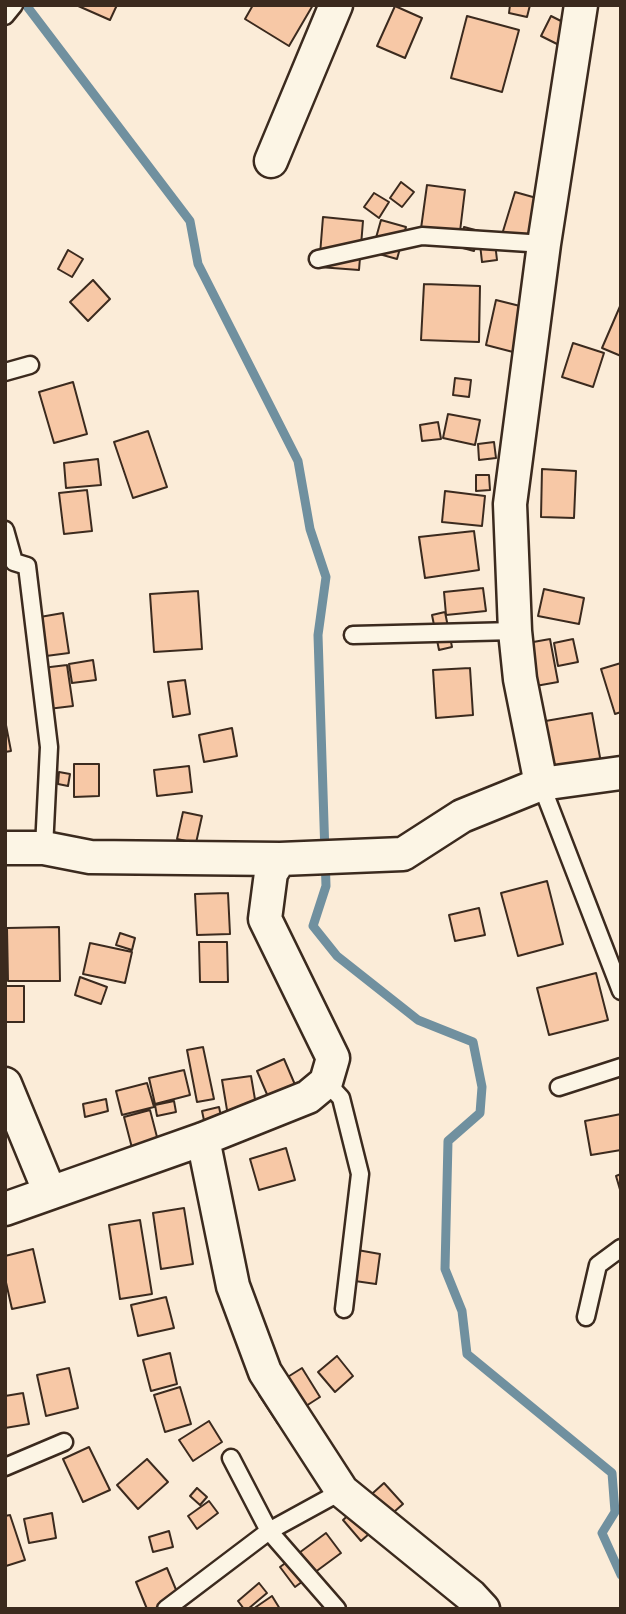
<!DOCTYPE html>
<style>
body{margin:0}
#map{position:relative;width:626px;height:1614px;overflow:hidden;background:#fbecd8;font-family:Itim,sans-serif}
canvas{display:block}
.frame{position:absolute;inset:0;border:7px solid #3b2a1e;pointer-events:none}
</style>
<div id="map">
<canvas width="626" height="1614"></canvas>
<div class="frame"></div>
</div>
<script>
const context = document.querySelector('canvas').getContext('2d');
context.lineJoin = 'round';
function poly(rows) {
  const path = new Path2D();
  for (const r of rows) {
    path.moveTo(r[0], r[1]);
    for (let i = 2; i < r.length; i += 2) path.lineTo(r[i], r[i + 1]);
  }
  return path;
}
function trace(path, color, width, dash) {
  context.strokeStyle = color;
  context.lineWidth = width;
  context.lineCap = dash ? 'butt' : 'round';
  context.setLineDash(dash || []);
  context.stroke(path);
}
function paint(path, color) {
  context.fillStyle = color;
  context.fill(path, 'evenodd');
}
trace(poly([
 [26,5,190,221,198,264,298,461,310,529,326,577,318,635,326,886,313,926,337,956,418,1020,473,1042,482,1087,480,1113,448,1141,445,1269,462,1311,467,1354,612,1473,615,1512,602,1533,621,1575]
]), '#70909f', 9);
const building = poly([
 [76,5,117,5,110,20,76,5],
 [253,5,313,5,289,46,245,19,253,5],
 [510,5,530,5,527,17,509,13,510,5],
 [395,6,422,18,405,58,377,46,395,6],
 [467,16,519,30,502,92,451,78,467,16],
 [551,16,575,28,565,48,541,36,551,16],
 [401,182,414,192,402,207,390,198,401,182],
 [427,185,465,190,458,248,419,243,427,185],
 [515,192,540,199,526,249,500,241,515,192],
 [374,193,389,202,379,218,364,207,374,193],
 [323,217,363,221,359,270,319,267,323,217],
 [381,220,406,227,397,259,372,252,381,220],
 [464,227,479,231,474,251,459,247,464,227],
 [495,243,497,260,482,262,480,244,495,243],
 [68,250,83,259,72,277,58,269,68,250],
 [93,280,110,299,88,321,70,302,93,280],
 [424,284,480,286,479,342,421,340,424,284],
 [496,300,524,307,513,352,486,345,496,300],
 [621,304,621,356,602,348,621,304],
 [573,343,604,353,593,387,562,377,573,343],
 [455,378,471,380,469,397,453,395,455,378],
 [73,382,87,434,54,443,39,392,73,382],
 [448,414,480,420,475,445,443,438,448,414],
 [438,422,441,439,422,441,420,425,438,422],
 [148,431,167,487,133,498,114,442,148,431],
 [494,442,496,458,479,460,478,444,494,442],
 [98,459,101,485,66,488,64,463,98,459],
 [542,469,576,471,574,518,541,517,542,469],
 [476,475,489,475,490,490,476,491,476,475],
 [87,490,92,531,64,534,59,493,87,490],
 [445,491,485,496,482,526,442,522,445,491],
 [474,531,479,570,425,578,419,537,474,531],
 [483,588,486,611,446,615,444,592,483,588],
 [544,589,584,598,579,624,538,616,544,589],
 [198,591,202,649,154,652,150,594,198,591],
 [445,612,452,647,439,650,432,615,445,612],
 [63,613,69,653,46,656,40,617,63,613],
 [550,639,558,682,530,687,522,644,550,639],
 [573,639,578,662,558,666,554,643,573,639],
 [93,660,96,680,72,683,69,664,93,660],
 [621,663,621,712,615,714,601,669,621,663],
 [67,665,73,706,48,709,42,668,67,665],
 [470,668,473,715,436,718,433,670,470,668],
 [185,680,190,714,173,717,168,682,185,680],
 [592,713,603,774,539,784,528,724,592,713],
 [5,720,11,751,5,752,5,720],
 [232,728,237,756,204,762,199,735,232,728],
 [74,764,99,764,99,796,74,797,74,764],
 [189,766,192,792,157,796,154,770,189,766],
 [59,772,70,774,68,786,58,784,59,772],
 [183,812,202,816,196,843,177,839,183,812],
 [547,881,563,944,518,956,501,893,547,881],
 [228,893,230,934,197,935,195,894,228,893],
 [479,908,485,935,455,941,449,915,479,908],
 [59,927,60,981,8,981,7,928,59,927],
 [120,933,135,938,132,950,116,945,120,933],
 [199,942,227,942,228,982,200,982,199,942],
 [90,943,132,952,125,983,83,974,90,943],
 [596,973,608,1020,549,1035,537,988,596,973],
 [80,977,107,987,101,1004,75,995,80,977],
 [5,986,24,986,24,1022,5,1022,5,986],
 [203,1047,214,1099,197,1102,187,1050,203,1047],
 [284,1059,302,1101,275,1113,257,1071,284,1059],
 [184,1070,190,1095,155,1104,149,1078,184,1070],
 [251,1076,258,1117,229,1122,222,1080,251,1076],
 [147,1083,154,1107,122,1115,116,1091,147,1083],
 [106,1099,108,1111,85,1117,83,1104,106,1099],
 [174,1101,176,1112,157,1116,155,1105,174,1101],
 [219,1107,225,1135,208,1139,202,1111,219,1107],
 [150,1110,164,1164,138,1171,124,1117,150,1110],
 [621,1114,621,1150,591,1155,585,1121,621,1114],
 [286,1148,295,1180,259,1190,250,1159,286,1148],
 [621,1174,621,1193,616,1176,621,1174],
 [184,1208,193,1264,161,1269,153,1213,184,1208],
 [140,1220,152,1294,120,1299,109,1225,140,1220],
 [346,1248,380,1254,376,1284,341,1279,346,1248],
 [33,1249,45,1302,12,1309,5,1278,5,1256,33,1249],
 [166,1297,174,1328,138,1336,131,1305,166,1297],
 [170,1353,177,1384,151,1391,143,1360,170,1353],
 [337,1356,353,1376,335,1392,318,1372,337,1356],
 [69,1368,78,1408,46,1416,37,1375,69,1368],
 [302,1368,320,1397,278,1424,259,1395,302,1368],
 [180,1387,191,1424,165,1432,154,1395,180,1387],
 [23,1393,29,1424,5,1428,5,1396,23,1393],
 [209,1421,222,1442,193,1461,179,1440,209,1421],
 [89,1447,110,1490,83,1502,63,1459,89,1447],
 [147,1459,168,1482,138,1509,117,1485,147,1459],
 [384,1483,403,1504,361,1541,343,1520,384,1483],
 [197,1488,207,1497,200,1505,190,1496,197,1488],
 [209,1501,218,1513,197,1529,188,1516,209,1501],
 [52,1513,56,1538,29,1543,24,1519,52,1513],
 [10,1515,25,1560,6,1566,5,1516,10,1515],
 [169,1531,173,1547,153,1552,149,1537,169,1531],
 [326,1533,341,1553,295,1587,280,1567,326,1533],
 [167,1568,184,1609,147,1609,136,1582,167,1568],
 [259,1583,267,1593,248,1609,244,1609,238,1601,259,1583],
 [272,1596,280,1609,253,1609,272,1596]
]);
paint(building, '#f7c8a6');
trace(building, '#3b2a1e', 2);
const service = poly([
 [5,16,14,5],
 [318,259,422,236,544,244],
 [5,372,30,365],
 [5,530,14,562,27,566,49,747,44,848],
 [353,635,515,631],
 [541,784,621,991],
 [326,1082,341,1098,360,1174,344,1309],
 [559,1087,621,1067],
 [586,1317,598,1265,621,1248],
 [231,1458,269,1531,337,1609],
 [5,1467,64,1442],
 [166,1609,269,1531,342,1491]
]);
const minor = poly([
 [271,161,336,5],
 [541,784,520,679,515,631,510,504,544,244,581,5],
 [5,848,44,848,90,857,280,859],
 [5,1084,50,1193],
 [203,1139,233,1286,265,1372,342,1491,471,1596,483,1609],
 [5,1209,203,1139,308,1097,326,1082,333,1058,265,919,271,873,280,859,403,854,462,816,541,784,621,773]
]);
trace(service, '#3b2a1e', 21);
trace(minor, '#3b2a1e', 37);
trace(service, '#fcf5e5', 16);
trace(minor, '#fcf5e5', 32);
</script>
